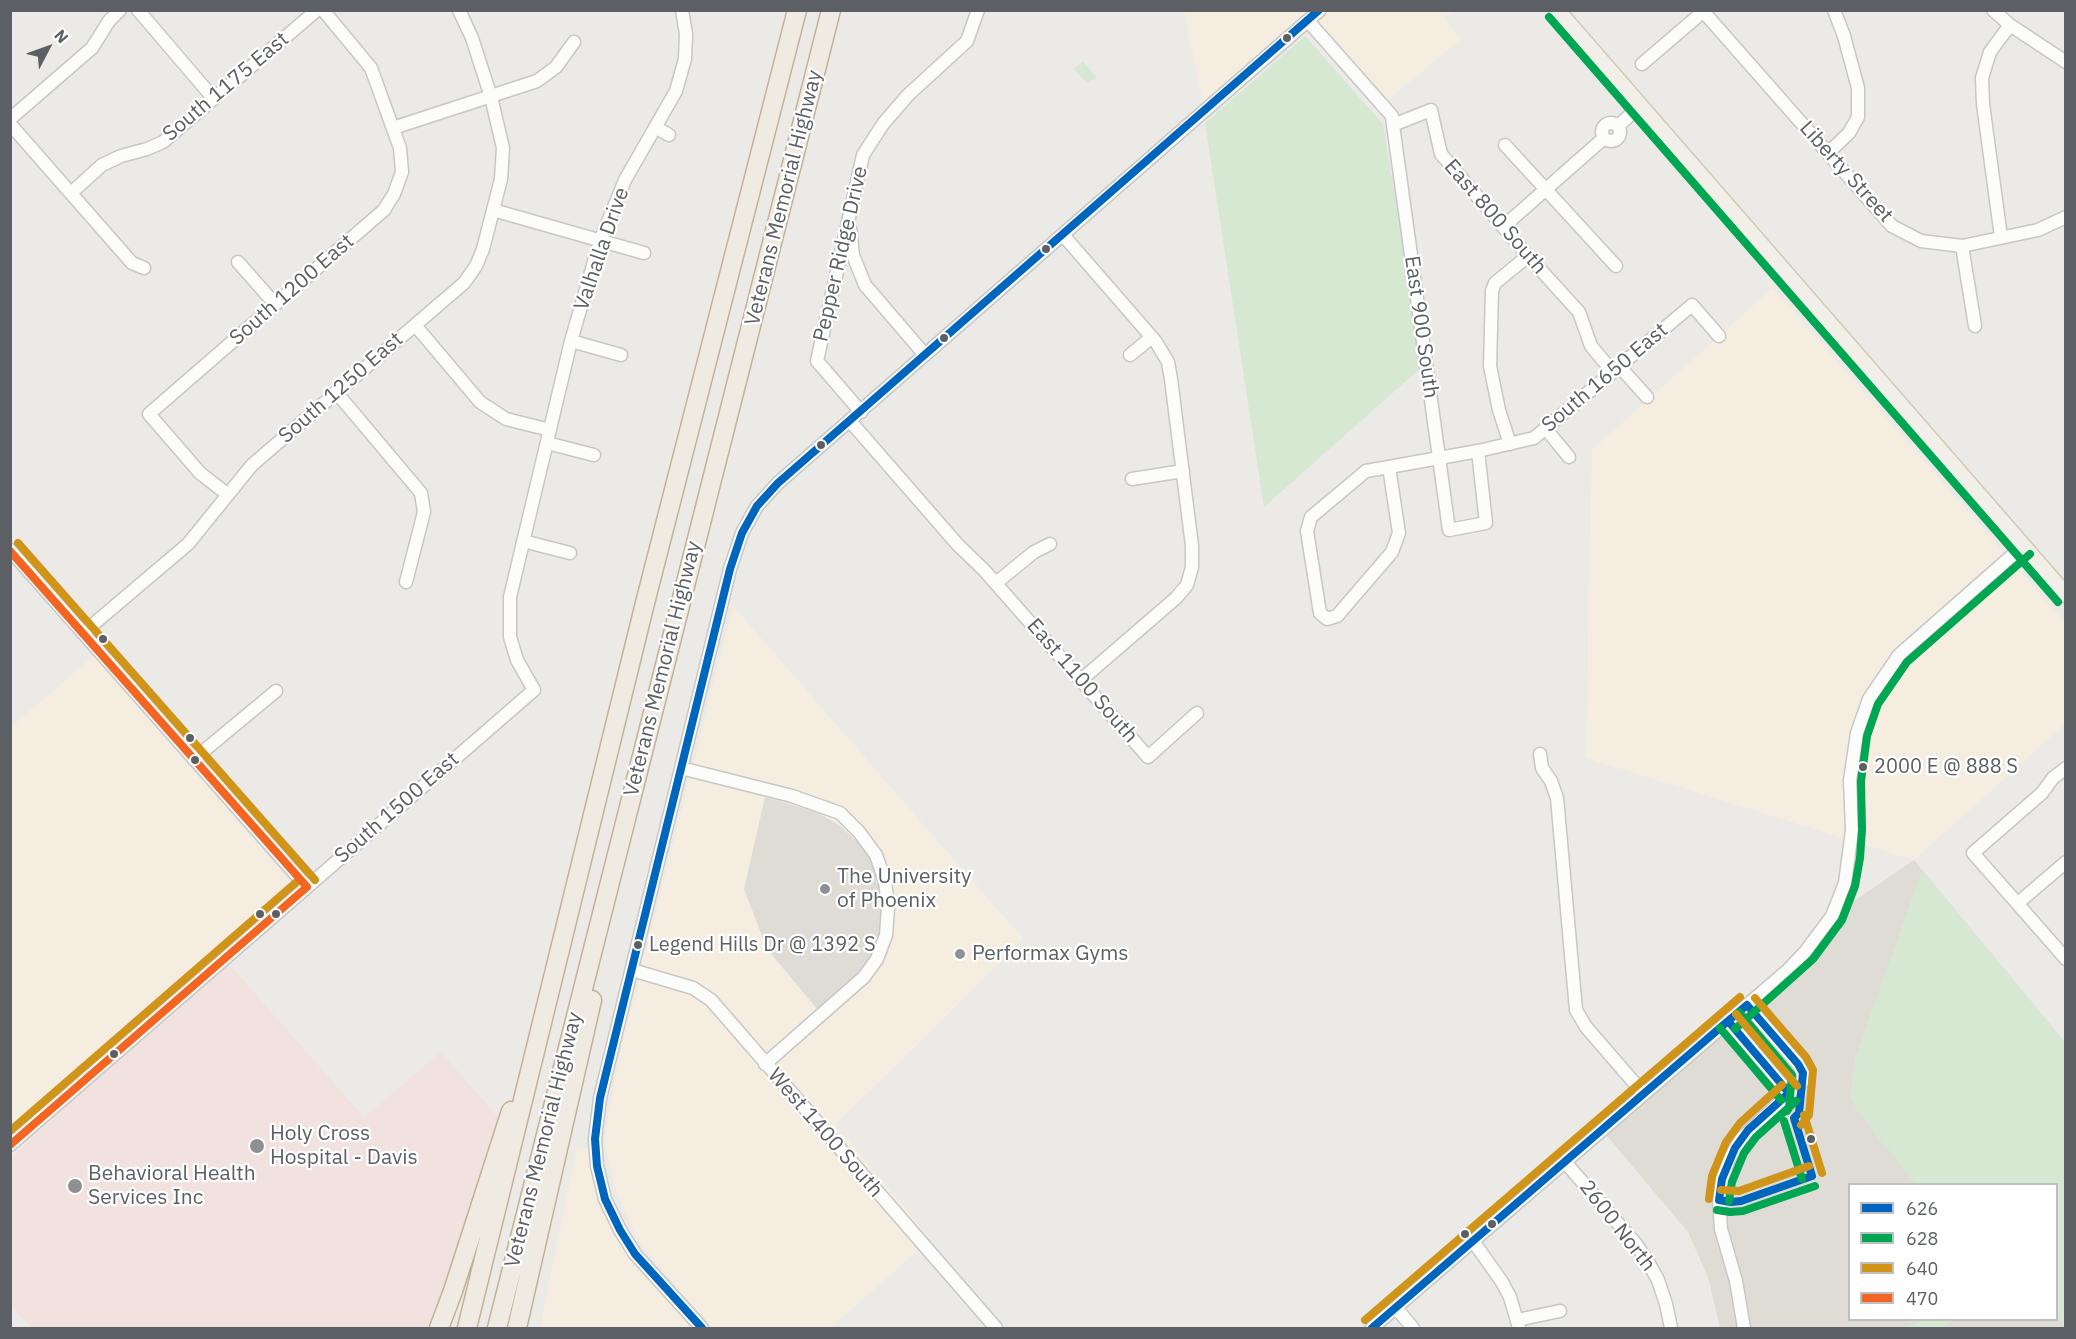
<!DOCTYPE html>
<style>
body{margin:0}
#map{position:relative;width:2076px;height:1339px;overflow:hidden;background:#eceae6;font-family:"IBM Plex Sans",sans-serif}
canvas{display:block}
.frame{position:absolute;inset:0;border:12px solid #5c6064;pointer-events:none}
.legend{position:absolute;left:1848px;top:1183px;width:210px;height:138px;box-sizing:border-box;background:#fff;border:2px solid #bebfc1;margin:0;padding:8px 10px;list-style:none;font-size:18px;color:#5c6064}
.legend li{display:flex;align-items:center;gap:12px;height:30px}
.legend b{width:30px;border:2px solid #bebfc1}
.north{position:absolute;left:18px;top:18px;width:60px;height:60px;-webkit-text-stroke:4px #fff;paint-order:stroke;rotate:49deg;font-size:16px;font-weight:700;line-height:24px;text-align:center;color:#5c6064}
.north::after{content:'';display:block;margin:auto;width:21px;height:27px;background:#5c6064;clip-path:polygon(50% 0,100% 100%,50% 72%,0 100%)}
</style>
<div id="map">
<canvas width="2076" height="1339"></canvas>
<div class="frame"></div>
<ul class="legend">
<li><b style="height:8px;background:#0065bd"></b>626</li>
<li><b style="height:8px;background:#00a651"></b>628</li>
<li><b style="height:8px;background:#d09419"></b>640</li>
<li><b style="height:8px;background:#f26522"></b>470</li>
</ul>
<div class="north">N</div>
</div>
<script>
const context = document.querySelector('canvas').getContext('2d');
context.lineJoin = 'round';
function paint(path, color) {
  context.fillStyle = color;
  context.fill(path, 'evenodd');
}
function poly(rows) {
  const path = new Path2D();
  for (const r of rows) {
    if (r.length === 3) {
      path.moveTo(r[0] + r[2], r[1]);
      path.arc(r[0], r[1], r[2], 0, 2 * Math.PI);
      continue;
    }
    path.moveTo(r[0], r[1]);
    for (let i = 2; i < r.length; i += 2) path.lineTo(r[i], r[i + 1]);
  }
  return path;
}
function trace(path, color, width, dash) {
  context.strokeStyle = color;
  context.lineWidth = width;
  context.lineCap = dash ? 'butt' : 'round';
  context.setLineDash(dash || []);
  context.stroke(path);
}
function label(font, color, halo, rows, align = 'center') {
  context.font = font + ' "IBM Plex Sans",sans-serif';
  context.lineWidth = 4.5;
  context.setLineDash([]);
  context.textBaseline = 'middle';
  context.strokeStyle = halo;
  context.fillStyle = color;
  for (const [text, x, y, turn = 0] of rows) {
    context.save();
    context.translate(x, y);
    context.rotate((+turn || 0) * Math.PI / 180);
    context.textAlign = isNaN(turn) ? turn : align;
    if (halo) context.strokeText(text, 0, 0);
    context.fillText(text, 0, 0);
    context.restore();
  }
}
paint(poly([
 [1184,11,1453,11,1445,18,1461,39,1384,103,1307,14,1203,103],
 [1773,288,2065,623,2065,724,1914,860,1586,758,1592,450],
 [733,606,1023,939,870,1091,835,1124,930,1239,831,1328,713,1328,662,1270,637,1239,617,1192,605,1147,609,1108,622,1045],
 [94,656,294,886,11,1133,11,727],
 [577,1147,589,1149,594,1177,619,1239,643,1273,690,1328,540,1328]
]), '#f5eee0');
paint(poly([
 [765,797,816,812,839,825,860,844,868,854,878,881,882,904,881,932,877,945,866,966,858,975,818,1010,767,949,744,889],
 [1914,860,2065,1042,2065,1328,1720,1328,1708,1277,1688,1232,1602,1130,1788,970,1832,916],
 [1850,1184,2056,1184,2056,1320,1850,1320]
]), '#dfdcd6');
paint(poly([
 [229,964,364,1117,441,1052,499,1118,447,1279,428,1328,31,1328,11,1305,10,1159,77,1096]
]), '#f1e2e0');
paint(poly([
 [1305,36,1383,124,1423,366,1264,507,1205,123],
 [1083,61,1096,77,1088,84,1074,69],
 [1922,870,2065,1042,2065,1328,2063,1328,2057,1305,2056,1184,1915,1184,1895,1156,1878,1139,1867,1121,1858,1113,1850,1096,1855,1058],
 [1928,1320,1954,1320,1947,1322,1947,1325,1936,1328,1901,1328]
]), '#d6e7d2');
const minor = poly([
 [138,10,214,99],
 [1702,10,1892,226,1921,241,1962,246,2038,230,2066,217],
 [1993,10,2010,25,2066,62],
 [1308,21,1392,116,1393,125,1431,110,1441,154,1528,256,1579,312,1591,346,1613,372],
 [1642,64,1705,10],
 [10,119,92,48,109,21,120,10],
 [1611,132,9],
 [10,124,132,263,144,268],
 [1393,125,1449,530,1486,523,1478,451],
 [1618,126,1640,106],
 [655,127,669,135],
 [393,128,537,81,556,67,574,42],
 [1505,145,1616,266],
 [1828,153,1849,133,1858,117,1858,88,1844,36,1834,10],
 [71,193,102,165,121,156,147,149,163,142,317,10],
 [493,210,644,253],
 [1503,227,1604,138],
 [850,228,853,255,865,285,925,355],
 [1063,235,1156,342,1168,362,1171,379,1192,546,1192,567,1187,585,1176,598,1081,680],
 [2001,237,1983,104,1982,78,1990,52,2010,25],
 [1962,246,1975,326],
 [238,262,275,304],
 [415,325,480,402,506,419,550,430],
 [571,341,621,355],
 [1130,355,1152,337],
 [1620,367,1647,397],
 [336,392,421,493,424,512,406,582],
 [861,412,817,361,863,155,883,124,908,95,967,41,978,10],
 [850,421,958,545,984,570,1148,757,1197,713],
 [1545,428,1569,457],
 [547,443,594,455],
 [1510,444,1499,410,1490,366,1492,291,1495,283,1528,256],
 [1389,467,1478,451,1534,438,1692,305,1719,336],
 [1389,467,1399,533,1392,552,1337,616,1327,619,1320,613,1307,531,1311,517,1366,471,1389,467],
 [1132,479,1183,471],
 [227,494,200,473,149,414,384,210,394,194,402,172,400,148,371,68,323,10],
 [523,541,570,553],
 [10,550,307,887],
 [996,583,1034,552,1050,544],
 [83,633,188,544,252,465,464,283,476,266,483,249,501,179,503,148,491,97,472,38,459,10],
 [1540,754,1542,768,1551,781,1557,798,1576,1010,1586,1027,1644,1094],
 [194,759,276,691],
 [681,768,792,796,840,813,859,832,876,855,885,881,888,908,886,935,877,959,864,977,765,1064],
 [2066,768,2053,778,2042,793,1973,853,2066,959],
 [2018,903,2066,862],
 [632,970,693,988,711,1000,996,1328],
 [1728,1021,1789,1093],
 [10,1145,534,690,517,660,510,637,510,597,571,341,600,241,625,180,676,91,685,59,686,34,682,10],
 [1565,1162,1636,1244,1648,1262,1658,1280,1666,1304,1671,1328],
 [1473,1241,1502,1282,1510,1297,1519,1328],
 [1396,1308,1413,1328],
 [1517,1320,1560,1311],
 [702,1328,635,1254,620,1230,605,1199,597,1166,595,1139,600,1098,730,569,742,533,757,506,778,483,1320,10],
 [1372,1328,1788,970,1805,952,1832,916,1845,883,1852,830,1850,780,1857,733,1869,699,1899,655,2023,546],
 [1744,1328,1736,1281,1721,1229,1719,1200,1722,1179,1729,1159,1741,1139,1804,1080,1803,1073,1798,1064,1747,1005]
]);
const major = poly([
 [1557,10,2066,595]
]);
const highway = poly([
 [439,1328,453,1291,511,1111],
 [467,1328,645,603,797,10],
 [497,1328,831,10],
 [517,1328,592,1000]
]);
trace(minor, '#c8c7c7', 15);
trace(major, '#d3c8b5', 18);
trace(highway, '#c3b194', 21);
trace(minor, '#fcfcfb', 12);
trace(major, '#f2efe8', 15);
trace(highway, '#efeae2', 18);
trace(poly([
 [1747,1005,1798,1064,1803,1073,1799,1113,1794,1118,1812,1176,1741,1201,1731,1202,1719,1200,1722,1179,1735,1148,1748,1130,1789,1093,1728,1021,1747,1005],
 [702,1328,635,1254,620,1230,605,1199,597,1166,595,1139,600,1098,730,569,742,533,757,506,778,483,1319,10],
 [1372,1328,1728,1021]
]), '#0065bd', 8);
trace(poly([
 [1549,17,2058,602],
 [1739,1012,1792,1075,1789,1108,1787,1111],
 [1720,1028,1781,1100],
 [1735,1029,1813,959,1842,920,1855,886,1860,858,1862,830,1861,781,1867,736,1878,704,1907,662,2030,554],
 [1784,1121,1802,1179],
 [1729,1201,1732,1182,1744,1153,1756,1137,1796,1101],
 [1717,1210,1730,1212,1743,1211,1815,1186]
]), '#00a651', 8);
trace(poly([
 [18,543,315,880],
 [1755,998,1806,1057,1813,1070,1809,1115,1801,1125],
 [1736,1014,1797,1086],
 [1804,1115,1822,1173],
 [10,1131,300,879],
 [1721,1190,1739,1191,1809,1166],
 [1709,1199,1712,1176,1726,1142,1740,1123,1782,1085],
 [1365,1320,1740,997]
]), '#d09419', 8);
trace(poly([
 [10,551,307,887],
 [10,1145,307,887]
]), '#f26522', 8);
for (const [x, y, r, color] of [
 [1287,38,5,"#5c6064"],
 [1046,249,5,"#5c6064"],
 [944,338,5,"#5c6064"],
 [821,445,5,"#5c6064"],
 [103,639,5,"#5c6064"],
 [190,738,5,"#5c6064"],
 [195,760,5,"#5c6064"],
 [1863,767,5,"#5c6064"],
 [825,889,6,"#8e9092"],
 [260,914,5,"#5c6064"],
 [276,914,5,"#5c6064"],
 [638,945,5,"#5c6064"],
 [960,954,6,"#8e9092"],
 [114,1054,5,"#5c6064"],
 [1811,1139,5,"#5c6064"],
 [257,1146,8,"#8e9092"],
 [75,1186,8,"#8e9092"],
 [1492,1224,5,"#5c6064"],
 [1465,1234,5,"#5c6064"]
]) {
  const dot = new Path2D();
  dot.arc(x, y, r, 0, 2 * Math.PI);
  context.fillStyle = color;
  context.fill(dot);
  trace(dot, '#fff', 2);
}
label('20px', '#5c6064', '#fff', [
 ["2000 E @ 888 S",1874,767],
 ["Legend Hills Dr @ 1392 S",649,945]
], 'left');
label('21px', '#5c6064', '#fff', [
 ["South 1175 East",226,87,-40],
 ["Liberty Street",1846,172,48],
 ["Veterans Memorial Highway",784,198,-76],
 ["East 800 South",1495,217,49],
 ["Valhalla Drive",602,249,-71],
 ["Pepper Ridge Drive",841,254,-77],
 ["South 1200 East",292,290,-41],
 ["East 900 South",1421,327,82],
 ["South 1650 East",1605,378,-40],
 ["South 1250 East",341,388,-41],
 ["Veterans Memorial Highway",663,669,-76],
 ["East 1100 South",1082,681,49],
 ["South 1500 East",397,808,-41],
 ["West 1400 South",825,1133,49],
 ["Veterans Memorial Highway",544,1140,-76],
 ["2600 North",1617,1226,52]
]);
label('21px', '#5c6064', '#fff', [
 ["The University",837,877],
 ["of Phoenix",837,901],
 ["Performax Gyms",972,954],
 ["Holy Cross",270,1134],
 ["Hospital - Davis",270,1158],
 ["Behavioral Health",88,1174],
 ["Services Inc",88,1198]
], 'left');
</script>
